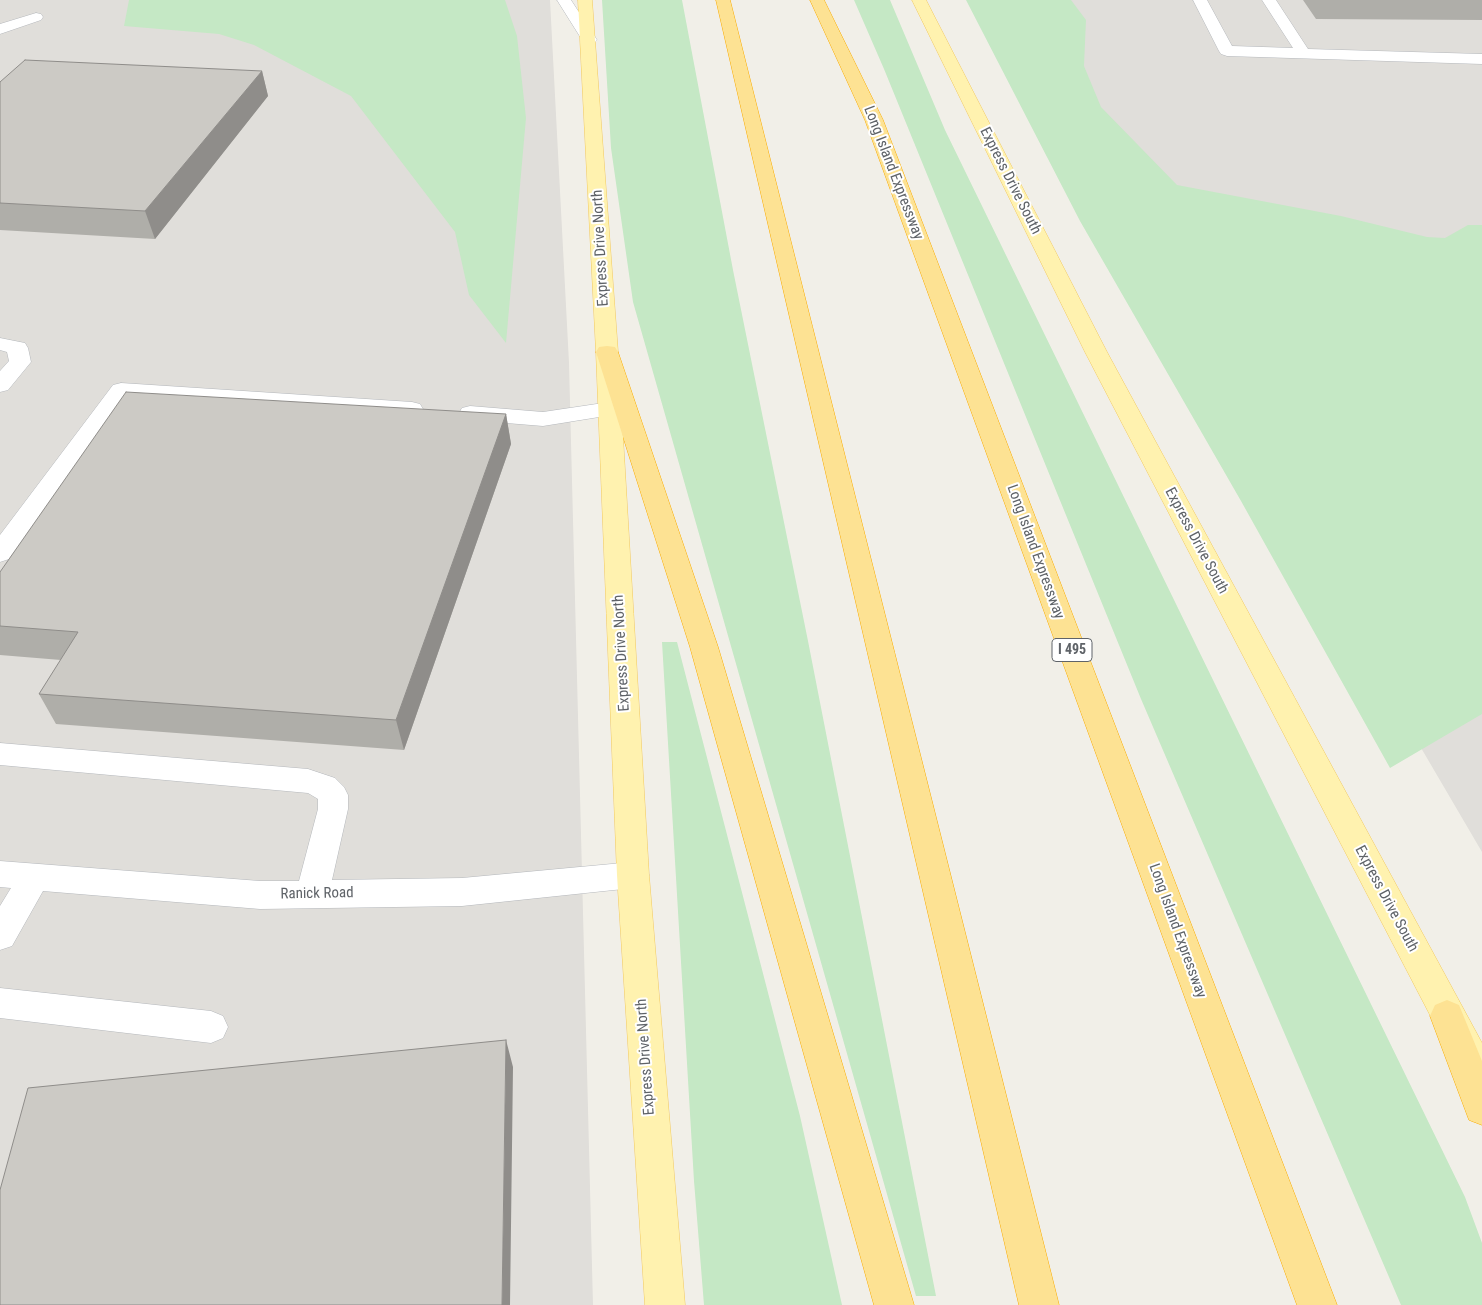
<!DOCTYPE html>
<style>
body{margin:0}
canvas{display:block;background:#f1efe8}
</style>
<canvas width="1482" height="1305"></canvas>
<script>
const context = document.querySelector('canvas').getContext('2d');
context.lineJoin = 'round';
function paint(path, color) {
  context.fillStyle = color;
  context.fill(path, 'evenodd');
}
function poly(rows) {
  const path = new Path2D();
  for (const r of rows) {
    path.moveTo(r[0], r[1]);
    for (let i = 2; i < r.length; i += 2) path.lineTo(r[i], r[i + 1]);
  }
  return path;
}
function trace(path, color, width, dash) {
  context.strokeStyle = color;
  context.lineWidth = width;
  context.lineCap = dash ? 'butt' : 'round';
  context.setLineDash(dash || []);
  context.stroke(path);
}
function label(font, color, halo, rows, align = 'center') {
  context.font = font + ' "Roboto Condensed",sans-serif';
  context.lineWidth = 4;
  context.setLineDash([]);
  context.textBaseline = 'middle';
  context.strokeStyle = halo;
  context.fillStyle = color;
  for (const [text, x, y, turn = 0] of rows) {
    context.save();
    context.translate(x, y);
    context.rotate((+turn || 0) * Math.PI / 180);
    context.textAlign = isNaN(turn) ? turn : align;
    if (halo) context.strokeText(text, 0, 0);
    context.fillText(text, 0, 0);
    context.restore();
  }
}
paint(poly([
 [0,0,550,0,569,363,593,1305,0,1305],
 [983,0,1482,0,1482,852]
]), '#e0deda');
paint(poly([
 [129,0,505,0,517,36,526,118,506,343,469,295,455,232,351,96,254,45,219,34,124,26],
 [602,0,682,0,733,270,808,641,936,1296,916,1296,633,302,611,148],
 [854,0,890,0,945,130,1465,1197,1482,1243,1482,1305,1401,1305,1141,699,884,69],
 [966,0,1071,0,1086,20,1084,66,1101,107,1177,185,1341,216,1427,237,1445,238,1468,225,1482,225,1482,714,1390,768,1241,501,1080,221],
 [662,642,677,642,800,1116,842,1305,704,1305,694,1181]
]), '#c5e8c5');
const minor = poly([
 [557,0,571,0,597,40,594,43,584,43,557,0],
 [1193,0,1207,0,1232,46,1293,48,1262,0,1276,0,1308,49,1482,54,1482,64,1227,56,1221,54,1219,51,1193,0],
 [36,13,41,14,43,17,41,20,0,34,0,24,36,13],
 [0,338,25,343,28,348,31,362,8,390,0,392,0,371,9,361,7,352,0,350,0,338],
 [121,383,412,402,420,404,423,409,420,414,412,416,127,397,9,559,0,562,0,535,113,385,121,383],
 [610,402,618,404,621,409,618,414,543,426,470,420,462,418,459,413,462,408,470,406,543,412,610,402],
 [0,743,308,769,335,778,344,787,348,795,348,809,332,880,462,878,633,862,644,866,649,875,644,884,633,888,462,906,260,909,43,891,12,946,0,950,0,906,11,888,0,887,0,861,260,881,299,881,318,809,318,799,308,793,0,765,0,743],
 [0,988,211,1011,223,1016,228,1027,223,1038,211,1043,0,1018,0,988]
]);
const major = poly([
 [578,0,592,0,618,352,649,875,685,1305,645,1305,617,875,596,352,578,0],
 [912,0,926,0,1107,352,1482,1043,1482,1095,1469,1090,1085,352,912,0]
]);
const highway = poly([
 [716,0,730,0,1059,1305,1019,1305,716,0],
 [810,0,824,0,883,120,1337,1305,1297,1305,865,120,810,0],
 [607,346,615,347,618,352,718,647,914,1305,874,1305,690,647,596,352,599,347,607,346],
 [1447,1000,1459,1005,1482,1061,1482,1125,1469,1120,1430,1016,1435,1005,1447,1000]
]);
trace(minor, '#b5b8bc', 1);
trace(major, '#f2c960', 1);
trace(highway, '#f9ab00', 1);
paint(minor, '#fff');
paint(major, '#fff2af');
paint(highway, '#fde293');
paint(poly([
 [1303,0,1482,0,1482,20,1316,19],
 [262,71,268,96,155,239,0,230,0,82],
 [506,414,511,444,404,750,56,724,39,694,61,660,0,655,0,572]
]), '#afaea9');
paint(poly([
 [262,71,268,96,155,239,145,211],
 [506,414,511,444,404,750,396,720],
 [506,1040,513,1067,510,1305,502,1305]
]), '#8f8d8a');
const building = poly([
 [25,60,262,71,145,211,0,203,0,82,25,60],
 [126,392,506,414,396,720,39,694,78,632,0,626,0,572,126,392],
 [506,1040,502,1305,0,1305,0,1190,28,1088,506,1040]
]);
paint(building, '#cccac5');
trace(building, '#8f8d8a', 1);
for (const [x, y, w] of [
 [1072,650,40]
]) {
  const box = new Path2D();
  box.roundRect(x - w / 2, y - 11.5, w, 23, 4);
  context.fillStyle = '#fff';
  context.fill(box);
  trace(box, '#5f6368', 1);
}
label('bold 14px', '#5f6368', null, [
 ["I 495",1072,650]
]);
label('15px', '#5f6368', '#fff', [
 ["Long Island Expressway",893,173,69],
 ["Express Drive South",1010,181,63],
 ["Express Drive North",601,248,-93],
 ["Express Drive South",1196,541,62],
 ["Long Island Expressway",1035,552,70],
 ["Express Drive North",622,653,-93],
 ["Ranick Road",317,894,-1],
 ["Express Drive South",1386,899,62],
 ["Long Island Expressway",1177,931,70],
 ["Express Drive North",646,1057,-94]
]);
</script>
